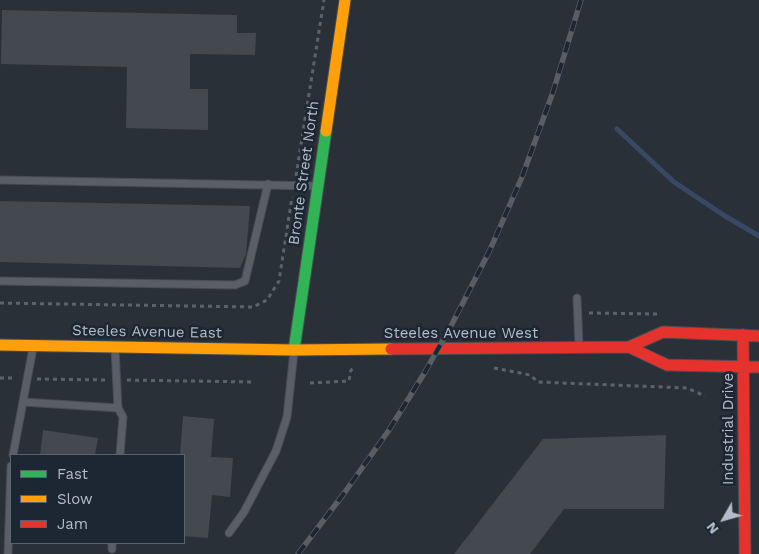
<!DOCTYPE html>
<style>
body{margin:0}
#map{position:relative;width:759px;height:554px;overflow:hidden;background:#2a3038;font-family:"Work Sans",sans-serif}
canvas{display:block}
.legend{position:absolute;left:10px;top:454px;width:175px;height:90px;box-sizing:border-box;background:#1d2633;border:1px solid #59626f;margin:0;padding:6px 9px;list-style:none;font-size:15px;color:#b4bcc9}
.legend li{display:flex;align-items:center;gap:10px;height:25px}
.legend b{width:25px;border:1px solid #59626f}
.north{position:absolute;left:699px;top:494px;width:50px;height:50px;-webkit-text-stroke:4px #1d2633;paint-order:stroke;rotate:232deg;font-size:14px;font-weight:700;line-height:20px;text-align:center;color:#b4bcc9}
.north::after{content:'';display:block;margin:auto;width:18px;height:22px;background:#b4bcc9;clip-path:polygon(50% 0,100% 100%,50% 72%,0 100%)}
</style>
<div id="map">
<canvas width="759" height="554"></canvas>
<ul class="legend">
<li><b style="height:6px;background:#30b455"></b>Fast</li>
<li><b style="height:6px;background:#ff9f0a"></b>Slow</li>
<li><b style="height:6px;background:#e5322d"></b>Jam</li>
</ul>
<div class="north">N</div>
</div>
<script>
const context = document.querySelector('canvas').getContext('2d');
context.lineJoin = 'round';
function poly(rows) {
  const path = new Path2D();
  for (const r of rows) {
    path.moveTo(r[0], r[1]);
    for (let i = 2; i < r.length; i += 2) path.lineTo(r[i], r[i + 1]);
  }
  return path;
}
function trace(path, color, width, dash) {
  context.strokeStyle = color;
  context.lineWidth = width;
  context.lineCap = dash ? 'butt' : 'round';
  context.setLineDash(dash || []);
  context.stroke(path);
}
function paint(path, color) {
  context.fillStyle = color;
  context.fill(path, 'evenodd');
}
function label(font, color, halo, rows, align = 'center') {
  context.font = font + ' "Work Sans",sans-serif';
  context.lineWidth = 5;
  context.setLineDash([]);
  context.textBaseline = 'middle';
  context.strokeStyle = halo;
  context.fillStyle = color;
  for (const [text, x, y, turn = 0] of rows) {
    context.save();
    context.translate(x, y);
    context.rotate((+turn || 0) * Math.PI / 180);
    context.textAlign = isNaN(turn) ? turn : align;
    if (halo) context.strokeText(text, 0, 0);
    context.fillText(text, 0, 0);
    context.restore();
  }
}
trace(poly([
 [617,129,674,182,725,216,759,236]
]), '#384963', 5);
paint(poly([
 [2,10,237,15,237,33,256,33,255,55,190,54,190,89,208,89,208,130,126,128,127,67,1,64],
 [0,201,250,206,246,254,240,268,0,262],
 [183,416,214,419,211,457,233,458,230,497,212,495,208,538,184,536,184,455,180,455],
 [43,430,98,438,95,455,40,455],
 [666,435,664,509,564,509,530,554,454,554,543,439]
]), '#444950');
const lane = poly([
 [0,180,317,186],
 [0,281,235,285,245,281,268,184],
 [577,298,579,345],
 [115,348,118,408],
 [23,402,118,408,123,417,120,455],
 [13,455,33,348],
 [229,533,244,512,276,451,287,417,294,351],
 [112,549,112,543],
 [8,554,11,466]
]);
const fast = poly([
 [294,350,326,131]
]);
const slow = poly([
 [326,131,345,0],
 [0,345,294,350,391,349]
]);
const jam = poly([
 [743,335,745,554],
 [629,347,667,365,759,367],
 [391,349,629,347,663,332,759,336]
]);
trace(lane, '#484c53', 9);
trace(fast, '#484c53', 13);
trace(slow, '#484c53', 13);
trace(jam, '#484c53', 13);
trace(poly([
 [296,176,324,0],
 [0,303,253,307,267,300,279,281,292,197],
 [589,313,657,314],
 [494,368,530,375,538,382,687,388,705,396],
 [0,378,16,378],
 [37,379,106,380],
 [127,380,254,382],
 [310,383,349,381,351,370,355,368]
]), '#5d636a', 3, [4, 4]);
trace(lane, '#5a5e66', 7);
trace(fast, '#30b455', 11);
trace(slow, '#ff9f0a', 11);
trace(jam, '#e5322d', 11);
const rail = poly([
 [298,554,345,492,389,430,425,372,452,324,489,252,522,177,553,92,581,0]
]);
trace(rail, '#595d64', 5.5);
trace(rail, '#1d2633', 4, [11]);
label('15px', '#b4bcc9', '#1d2633', [
 ["Bronte Street North",304,173,-82],
 ["Steeles Avenue East",147,332,1],
 ["Steeles Avenue West",461,334],
 ["Industrial Drive",729,429,-90]
]);
</script>
